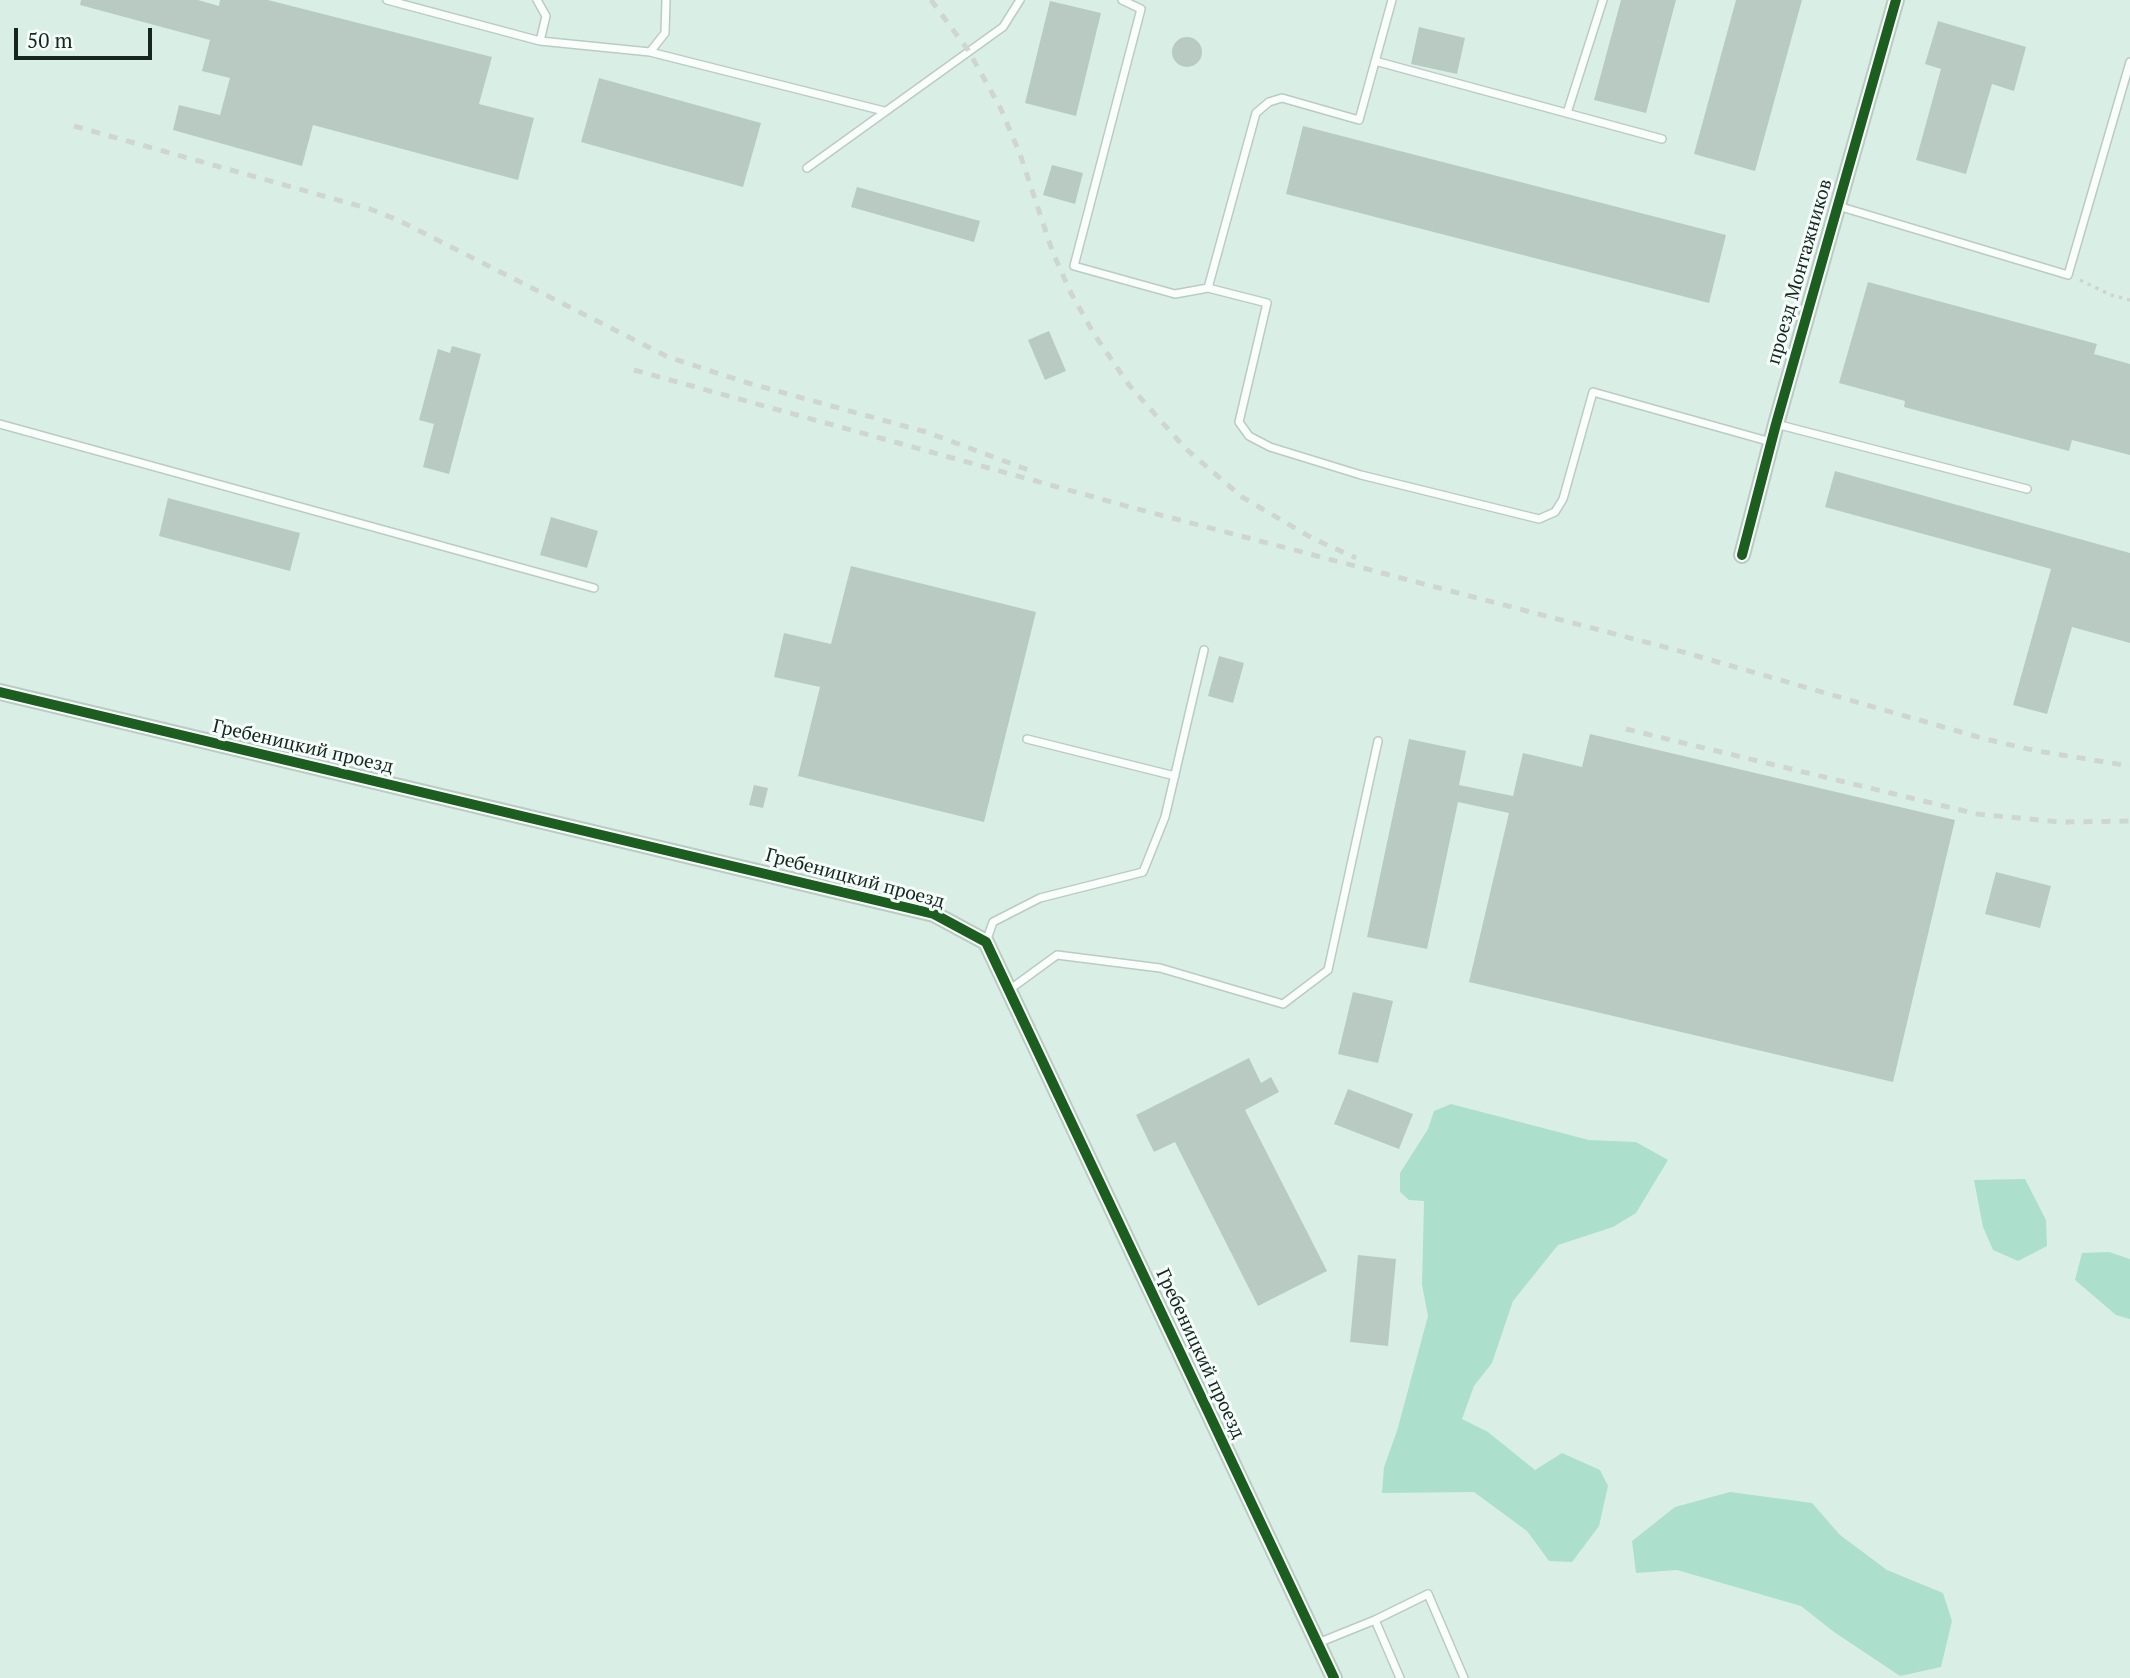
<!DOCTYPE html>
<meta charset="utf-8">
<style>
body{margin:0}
#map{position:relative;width:2130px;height:1678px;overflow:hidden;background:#d9efe6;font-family:"PT Serif",serif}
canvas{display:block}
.scale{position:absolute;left:14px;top:28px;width:138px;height:32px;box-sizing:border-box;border:4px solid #16251f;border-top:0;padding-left:9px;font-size:21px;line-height:24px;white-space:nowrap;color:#16251f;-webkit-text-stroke:5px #f5fdfa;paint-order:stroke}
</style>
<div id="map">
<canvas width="2130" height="1678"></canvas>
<div class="scale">50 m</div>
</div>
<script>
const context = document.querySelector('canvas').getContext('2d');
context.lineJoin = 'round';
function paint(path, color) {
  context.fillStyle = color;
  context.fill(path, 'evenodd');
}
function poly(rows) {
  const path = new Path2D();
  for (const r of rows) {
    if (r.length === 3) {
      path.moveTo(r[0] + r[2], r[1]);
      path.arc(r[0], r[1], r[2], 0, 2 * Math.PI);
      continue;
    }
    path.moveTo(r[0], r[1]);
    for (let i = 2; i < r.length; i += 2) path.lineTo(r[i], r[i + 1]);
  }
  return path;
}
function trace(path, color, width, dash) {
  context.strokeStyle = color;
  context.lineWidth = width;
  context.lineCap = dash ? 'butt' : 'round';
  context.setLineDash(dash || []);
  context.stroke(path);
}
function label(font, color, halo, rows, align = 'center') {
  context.font = font + ' "PT Serif",serif';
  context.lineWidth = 6;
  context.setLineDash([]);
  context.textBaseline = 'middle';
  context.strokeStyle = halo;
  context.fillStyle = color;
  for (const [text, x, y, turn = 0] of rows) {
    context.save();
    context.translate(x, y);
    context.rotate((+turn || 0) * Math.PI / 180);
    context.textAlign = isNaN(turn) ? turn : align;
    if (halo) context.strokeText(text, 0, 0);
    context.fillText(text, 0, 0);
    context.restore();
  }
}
paint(poly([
 [1451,1104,1589,1140,1636,1142,1668,1160,1636,1213,1613,1227,1558,1245,1513,1301,1492,1363,1474,1386,1462,1419,1488,1432,1535,1470,1562,1453,1600,1470,1608,1486,1599,1526,1572,1562,1549,1561,1527,1531,1474,1492,1382,1493,1384,1467,1397,1431,1428,1316,1422,1285,1424,1201,1409,1200,1400,1192,1400,1173,1428,1129,1434,1111],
 [2025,1179,2046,1220,2047,1246,2018,1261,1993,1250,1983,1227,1974,1180],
 [2109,1252,2130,1259,2130,1319,2116,1315,2075,1280,2082,1253],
 [1730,1492,1812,1503,1840,1535,1887,1570,1943,1593,1952,1621,1941,1667,1900,1676,1834,1632,1801,1606,1677,1570,1636,1573,1632,1541,1675,1507]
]), '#ace0cc');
paint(poly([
 [81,0,198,0,219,6,220,0,268,0,492,57,479,104,534,118,518,180,313,125,302,166,173,130,179,105,220,115,230,78,202,71,210,40,80,5],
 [1621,0,1676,0,1646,113,1594,100],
 [1736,0,1802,0,1755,171,1694,154],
 [1050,1,1101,13,1076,116,1025,103],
 [1938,21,2026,47,2014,91,1992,84,1966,174,1916,160,1941,69,1925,64],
 [1419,27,1465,38,1457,74,1411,64],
 [1187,52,15],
 [599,78,761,123,743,187,581,142],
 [1303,126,1726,235,1709,303,1286,194],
 [1052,165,1083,173,1075,204,1043,195],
 [857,187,980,221,974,242,851,207],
 [1868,282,2097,344,2094,354,2130,364,2130,455,2072,440,2069,451,1904,407,1905,401,1839,383],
 [1049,331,1066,371,1045,380,1028,340],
 [452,346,481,354,449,474,423,467,434,424,419,420,438,349,450,353],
 [1835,471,2130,553,2130,643,2072,627,2047,714,2013,705,2051,569,1825,507],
 [168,498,300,533,290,571,159,536],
 [551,517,598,531,587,568,540,555],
 [851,566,1036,612,984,822,798,776,820,687,774,677,784,633,831,644],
 [1219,656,1244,663,1233,703,1208,696],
 [1590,734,1955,820,1893,1082,1469,982,1509,813,1458,802,1427,949,1367,937,1409,739,1466,751,1459,785,1513,796,1523,753,1582,767],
 [754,785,768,788,763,808,749,805],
 [1996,872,2051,886,2040,928,1985,914],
 [1353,992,1393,1001,1378,1063,1338,1054],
 [1249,1058,1261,1083,1271,1077,1279,1092,1245,1110,1327,1271,1258,1306,1175,1142,1154,1152,1136,1115],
 [1348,1089,1413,1114,1399,1149,1334,1124],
 [1358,1255,1396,1259,1388,1346,1350,1342]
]), '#b9cac3');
const lane = poly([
 [387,0,540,41,650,52,884,111],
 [537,0,546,16,540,41],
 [1122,0,1141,9,1074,266,1175,294,1208,288,1256,113,1269,102,1282,98,1359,120,1392,0],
 [650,52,665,33,666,0],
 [1375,61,1662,139],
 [1567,113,1603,0],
 [807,168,1003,27,1020,0],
 [1838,206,2068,275,2130,62],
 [1208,288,1267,303,1239,422,1249,436,1270,447,1361,475,1539,519,1555,512,1563,499,1593,392,1771,442],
 [0,424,594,588],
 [1776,424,2027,489],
 [1027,739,1175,776],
 [986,942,993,922,1040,898,1143,872,1165,817,1204,650],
 [1009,990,1057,955,1160,968,1283,1004,1328,970,1378,741],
 [1375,1620,1400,1678],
 [1318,1643,1375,1620,1428,1594,1464,1678]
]);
const street = poly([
 [1742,555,1776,424,1896,0],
 [0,692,934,914,986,942,1334,1678]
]);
trace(lane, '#bacbc4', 10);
trace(street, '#bacbc4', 18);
trace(poly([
 [2080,280,2111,295,2130,300]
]), '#ced4d2', 3.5, [3.5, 5]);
trace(lane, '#f9fdfb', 7);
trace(street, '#f9fdfb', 14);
trace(poly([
 [931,0,968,50,1000,107,1020,154,1053,253,1071,293,1094,334,1129,385,1185,448,1242,497,1312,538,1356,558],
 [74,126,370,209,398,220,668,357,748,383,926,432,1034,472],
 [634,370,1130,507,1676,650,1985,739,2037,751,2130,766],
 [1626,729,1977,814,2060,822,2130,821]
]), '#cfd6d2', 5, [9, 9]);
trace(poly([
 [1742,555,1776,424,1896,0],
 [0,692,934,914,986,942,1334,1678]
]), '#1b5e20', 10);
label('19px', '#16251f', '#f5fdfa', [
 ["проезд Монтажников",1800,272,-74],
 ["Гребеницкий проезд",303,747,13],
 ["Гребеницкий проезд",855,879,15],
 ["Гребеницкий проезд",1200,1354,65]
]);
</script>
